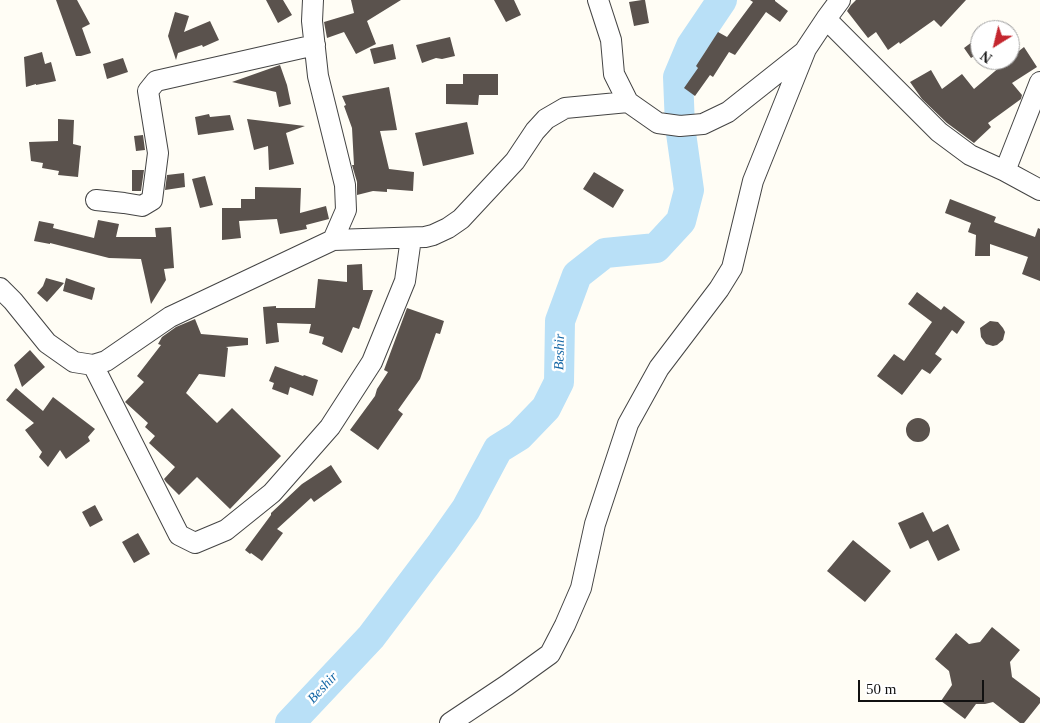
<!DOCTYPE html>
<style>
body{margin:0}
#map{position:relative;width:1040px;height:723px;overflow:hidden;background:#fffdf5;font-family:Georgia,serif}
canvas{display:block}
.north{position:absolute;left:970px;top:20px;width:50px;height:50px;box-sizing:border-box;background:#fff;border:1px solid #a0a0a0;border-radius:50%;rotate:216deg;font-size:14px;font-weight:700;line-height:20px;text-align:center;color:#111}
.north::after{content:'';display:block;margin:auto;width:18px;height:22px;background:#c4262e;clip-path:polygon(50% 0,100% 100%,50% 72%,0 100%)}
.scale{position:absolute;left:858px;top:680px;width:126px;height:22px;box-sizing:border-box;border:2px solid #111;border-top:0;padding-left:6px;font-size:15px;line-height:18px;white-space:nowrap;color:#111;-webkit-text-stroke:4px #fff;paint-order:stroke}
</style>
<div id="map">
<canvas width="1040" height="723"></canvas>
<div class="north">N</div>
<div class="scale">50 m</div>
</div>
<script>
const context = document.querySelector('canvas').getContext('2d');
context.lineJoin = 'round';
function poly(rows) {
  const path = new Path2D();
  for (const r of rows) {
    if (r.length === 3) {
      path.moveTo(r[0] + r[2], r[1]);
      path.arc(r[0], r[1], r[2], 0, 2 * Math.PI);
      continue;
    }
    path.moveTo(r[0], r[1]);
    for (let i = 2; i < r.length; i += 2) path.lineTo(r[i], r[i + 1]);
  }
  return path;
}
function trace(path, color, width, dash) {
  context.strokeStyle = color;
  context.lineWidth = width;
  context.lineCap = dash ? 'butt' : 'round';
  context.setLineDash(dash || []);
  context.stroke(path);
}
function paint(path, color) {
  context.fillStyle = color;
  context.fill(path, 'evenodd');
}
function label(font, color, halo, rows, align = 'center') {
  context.font = font + ' Georgia,serif';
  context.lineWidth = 5;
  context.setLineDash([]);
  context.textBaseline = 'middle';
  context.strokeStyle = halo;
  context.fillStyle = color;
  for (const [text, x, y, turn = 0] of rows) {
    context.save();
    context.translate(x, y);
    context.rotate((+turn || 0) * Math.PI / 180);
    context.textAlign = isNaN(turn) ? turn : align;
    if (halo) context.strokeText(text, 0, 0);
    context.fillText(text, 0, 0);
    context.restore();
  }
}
trace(poly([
 [290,723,371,637,442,543,466,509,498,449,519,436,546,408,559,382,560,321,577,275,605,253,656,248,681,221,689,190,680,126,678,77,691,46,722,0]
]), '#b9e0f7', 30);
paint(poly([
 [56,0,77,0,90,24,82,28,91,53,81,56,76,56],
 [266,0,283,0,292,15,278,23],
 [351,0,401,0,367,21,376,44,356,54,344,32,327,38,324,22,354,13],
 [494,0,514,0,521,15,506,22],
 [642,0,645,0,649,23,634,26,629,2],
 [750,0,775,0,775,1,788,11,780,22,766,12,735,55,729,52,713,77,710,75,695,96,684,88,698,68,696,66,718,32,727,37,753,2],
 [856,0,966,0,941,27,934,20,900,44,899,42,888,50,876,32,868,38,847,11,851,5],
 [175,12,189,16,184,32,210,21,219,40,203,47,202,45,178,53,176,60,168,36],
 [980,36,980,52,971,58,964,48],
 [450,37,455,56,442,59,436,58,422,63,416,45],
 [393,44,396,59,374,64,370,49],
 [1024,47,1037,67,1012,83,1022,95,1021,99,988,123,991,127,974,143,947,123,922,99,910,82,931,70,942,89,962,74,974,89,1008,60,1010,60,1010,58],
 [42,52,45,64,51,62,56,81,36,85,36,84,26,87,24,57],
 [123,58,128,72,107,79,103,64],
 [280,65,287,85,291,104,279,107,276,92,232,82],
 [463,74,498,74,498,95,479,95,478,105,446,104,446,84,463,84],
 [389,87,397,130,380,131,389,169,414,172,413,191,387,189,387,192,373,191,357,195,357,182,352,165,354,165,352,128,344,106,346,105,342,96],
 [209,114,210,117,230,115,234,130,198,135,195,117],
 [58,119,74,120,73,144,81,146,78,177,58,175,59,171,42,168,43,163,31,161,29,142,58,141],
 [247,119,305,126,286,133,294,164,269,170,268,146,254,150],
 [467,122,474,154,423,166,415,133],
 [143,135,145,150,136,151,134,136],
 [132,170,144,170,141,191,132,191],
 [594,172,624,190,613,208,583,189],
 [184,173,185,187,165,190,167,175],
 [205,176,213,205,200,208,192,179],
 [255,187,301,188,300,213,326,206,329,219,306,225,307,229,280,234,277,219,239,221,241,238,222,240,222,208,241,208,241,199,255,199],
 [950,199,996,217,994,222,1035,237,1038,228,1040,229,1040,281,1022,274,1028,257,990,244,990,256,975,256,976,235,968,232,971,223,945,213],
 [98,220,119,224,116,237,156,237,155,228,171,227,174,268,164,269,166,280,151,304,141,259,109,258,50,243,50,244,34,241,39,221,54,224,53,228,94,238],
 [362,264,363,290,373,290,359,329,353,327,342,353,322,344,324,337,309,333,311,324,277,323,279,342,266,344,263,307,276,306,276,308,315,308,318,279,347,282,347,265],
 [46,278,64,283,47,302,37,293,43,286],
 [66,278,95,288,92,300,63,291],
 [917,292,941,310,944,306,965,322,957,334,952,330,935,354,942,359,930,374,922,369,902,395,877,376,894,354,904,361,932,322,908,304],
 [407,308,444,321,440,334,436,333,420,379,398,410,403,414,378,450,350,430,375,396,377,389,388,372,384,370],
 [195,319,201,334,248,338,248,345,226,347,228,348,225,377,199,374,186,393,217,423,232,408,281,456,230,509,197,477,179,495,166,482,164,479,175,467,149,443,155,436,145,427,148,423,125,402,144,382,137,376,161,345,158,344,162,337,176,327],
 [990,321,998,322,1003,328,1005,332,1003,340,997,345,993,346,986,344,981,337,980,328],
 [30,350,45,367,22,387,14,365],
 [275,366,303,376,304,375,318,380,313,396,290,387,288,395,272,389,274,383,269,381],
 [16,388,43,411,53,397,95,429,88,437,90,441,66,459,60,450,48,467,39,457,42,452,25,430,34,423,6,400],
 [918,430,12],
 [331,465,342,482,314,502,311,498,277,529,283,533,262,561,251,553,250,554,245,550,271,515,271,513,302,484],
 [95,505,103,520,90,527,82,512],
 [923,512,933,532,948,524,960,550,938,561,928,540,910,549,898,523],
 [138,533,150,554,134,563,122,542],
 [853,540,891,571,865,602,827,571],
 [992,627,1020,650,1010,662,1012,677,1040,698,1040,703,1024,723,1020,723,993,702,985,704,976,704,965,719,941,701,952,685,949,671,935,659,956,633,969,644,980,642]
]), '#5a524d');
const street = poly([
 [598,0,611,40,614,74,628,102,658,123,680,126,703,124,728,112,805,51],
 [826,19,939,132,970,155,1005,171,1040,190],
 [1005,171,1040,82],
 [96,200,124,203,142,206,152,200,158,153,148,91,156,81,315,45],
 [333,240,425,237,433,235,448,228,461,219,515,161,535,131,546,119,565,108,628,102],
 [0,288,13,301,47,343,74,362,93,365,106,361,170,317,333,240,346,210,345,185,318,76,312,21,313,0],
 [93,365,179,535,195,543,226,530,272,493,330,427,372,362,405,281,411,238],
 [450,723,507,685,550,654,565,625,581,588,595,524,628,424,659,368,719,289,732,268,753,181,806,49,826,19,840,0]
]);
trace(street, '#444', 22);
trace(street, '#fff', 20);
label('italic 14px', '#1768a6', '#fff', [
 ["Beshir",560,352,-89],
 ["Beshir",323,688,-47]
]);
</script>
